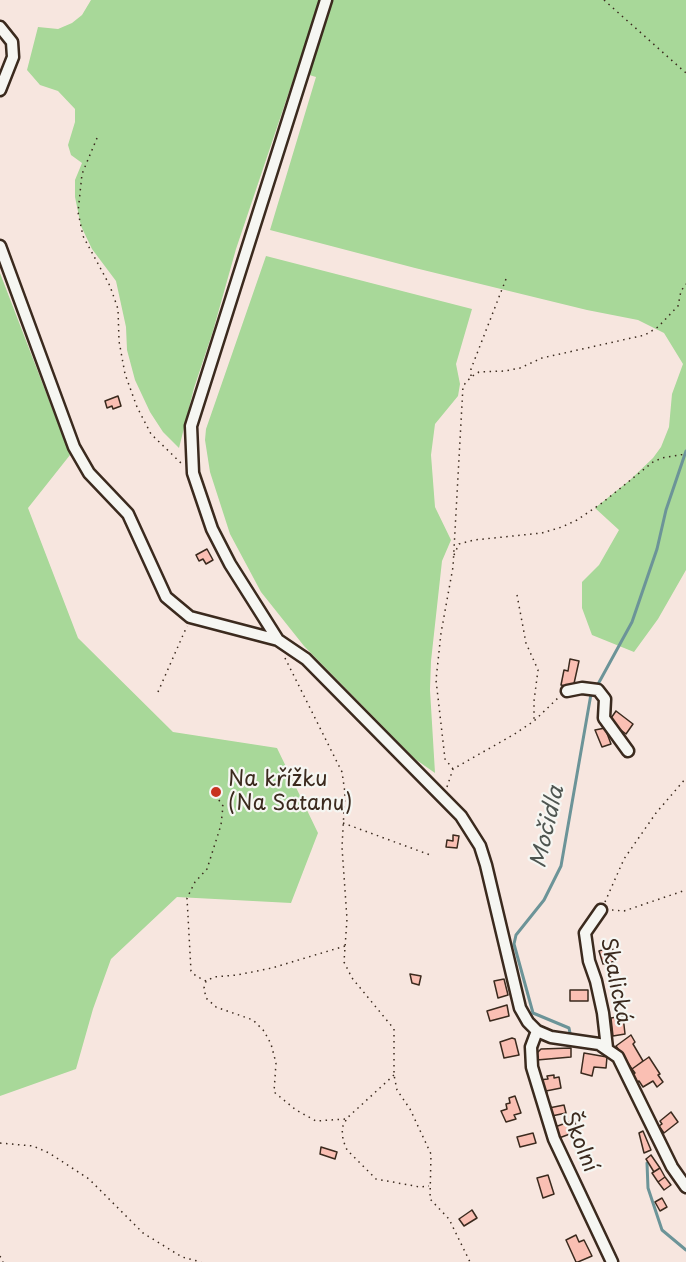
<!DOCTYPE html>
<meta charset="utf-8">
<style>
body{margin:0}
canvas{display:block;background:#f7e6df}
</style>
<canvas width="686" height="1262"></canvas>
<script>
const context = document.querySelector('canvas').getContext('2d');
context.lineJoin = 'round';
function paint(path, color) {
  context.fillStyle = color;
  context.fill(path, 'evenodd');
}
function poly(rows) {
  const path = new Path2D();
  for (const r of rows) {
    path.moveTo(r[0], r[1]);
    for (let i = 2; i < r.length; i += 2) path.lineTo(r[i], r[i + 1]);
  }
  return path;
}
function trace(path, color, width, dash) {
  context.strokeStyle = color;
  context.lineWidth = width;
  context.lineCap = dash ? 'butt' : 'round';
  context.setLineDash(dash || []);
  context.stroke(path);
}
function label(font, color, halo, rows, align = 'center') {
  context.font = font + ' "Playpen Sans",sans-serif';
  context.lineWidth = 4.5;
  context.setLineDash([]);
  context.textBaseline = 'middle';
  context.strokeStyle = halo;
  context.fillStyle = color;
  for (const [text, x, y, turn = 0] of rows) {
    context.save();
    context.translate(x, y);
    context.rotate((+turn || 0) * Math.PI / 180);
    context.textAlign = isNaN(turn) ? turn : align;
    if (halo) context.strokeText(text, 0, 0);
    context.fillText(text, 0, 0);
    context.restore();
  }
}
paint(poly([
 [91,0,686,0,686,570,658,619,634,652,592,635,582,608,582,582,599,565,619,530,595,508,630,480,653,458,661,447,669,427,672,394,683,364,664,333,638,320,587,310,415,268,270,230,316,77,296,71,236,249,213,331,194,388,179,448,163,432,150,412,135,380,127,350,126,327,116,281,92,249,81,226,75,197,75,180,82,163,71,155,68,145,75,122,75,109,58,91,40,85,27,70,38,27,58,29,72,23,82,15],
 [266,256,472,309,456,364,460,384,458,396,435,424,431,455,435,507,451,540,442,561,431,661,430,690,435,773,415,759,304,646,261,592,230,534,210,472,205,440,206,429],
 [0,273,70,455,28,508,78,638,173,732,277,748,318,833,291,903,177,897,111,959,93,1009,76,1069,0,1096]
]), '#a8d899');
trace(poly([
 [597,686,632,622,657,549,666,510,686,451],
 [571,1038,569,1028,533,1013,514,944,516,935,544,900,561,866,591,694],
 [647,1163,648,1188,662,1230,686,1250]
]), '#6c9498', 3);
const building = poly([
 [118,396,121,406,113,409,112,406,107,408,105,401,118,396],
 [207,549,213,560,206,564,203,559,199,561,196,555,207,549],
 [570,659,579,661,573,688,561,685,564,670,568,671,570,659],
 [616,711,633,724,626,734,609,721,616,711],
 [605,728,611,744,602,747,595,730,605,728],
 [453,835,459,836,457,848,446,847,447,840,453,841,453,835],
 [612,947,616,961,603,964,599,951,612,947],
 [410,974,421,976,419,985,412,983,410,974],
 [504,979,508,995,498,998,494,981,504,979],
 [570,990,588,990,588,1001,570,1001,570,990],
 [507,1005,509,1016,490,1021,487,1011,507,1005],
 [623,1016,625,1034,613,1036,611,1018,623,1016],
 [631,1035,635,1042,633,1044,643,1061,632,1069,616,1046,631,1035],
 [512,1038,515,1039,519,1055,504,1058,500,1042,512,1038],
 [571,1048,571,1057,537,1060,537,1053,541,1049,571,1048],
 [584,1053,607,1057,606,1068,594,1067,592,1076,581,1073,584,1053],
 [649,1057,660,1074,658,1075,663,1082,657,1087,653,1081,643,1087,639,1081,635,1083,631,1075,635,1073,632,1069,649,1057],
 [554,1075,554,1078,559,1077,561,1088,546,1091,547,1093,544,1094,539,1080,548,1079,547,1076,554,1075],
 [515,1096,521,1113,514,1115,516,1119,506,1122,501,1111,507,1109,506,1104,510,1103,509,1098,515,1096],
 [564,1105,566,1113,547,1117,544,1109,564,1105],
 [671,1112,678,1122,664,1133,659,1126,662,1124,660,1121,671,1112],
 [574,1120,578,1131,559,1138,555,1127,574,1120],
 [643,1131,651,1150,644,1153,639,1133,643,1131],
 [533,1133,536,1143,520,1147,517,1137,533,1133],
 [321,1147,337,1152,335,1159,320,1154,321,1147],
 [651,1155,660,1168,654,1172,646,1159,651,1155],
 [660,1168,665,1177,658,1182,652,1173,660,1168],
 [548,1175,554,1194,543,1198,537,1178,548,1175],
 [665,1177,671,1185,664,1190,658,1182,665,1177],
 [662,1198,667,1207,660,1211,655,1202,662,1198],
 [472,1210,477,1218,464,1226,459,1219,472,1210],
 [576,1235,579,1242,584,1240,592,1256,578,1262,576,1262,566,1240,576,1235]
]);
paint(building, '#fabfb3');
trace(building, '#3b2a1e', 1.5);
const minor = poly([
 [0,27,12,42,13,57,0,90],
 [0,246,74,447,89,473,128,514,166,597,190,617,278,640,306,659,461,816,480,846,486,865,520,1008,528,1022,537,1031,551,1037,599,1044,618,1057,672,1167,686,1187],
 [278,640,230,564,212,529,193,473,191,426,326,0],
 [567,691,582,688,598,690,605,699,604,718,628,751],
 [601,910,585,933,589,961,596,981,603,1013,607,1048],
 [537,1031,531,1047,532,1067,554,1139,612,1262]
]);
trace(minor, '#3b2a1e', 15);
trace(poly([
 [604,0,686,73],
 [97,138,82,174,78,212,83,236,110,286,118,309,119,341,125,374,137,407,151,434,183,465],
 [471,376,471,369,506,279],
 [454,555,459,544,474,540,542,533,562,527,577,520,602,503,653,462,662,458,686,454],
 [517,595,526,643,538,670,534,701,534,720],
 [285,658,342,772,345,793,342,847,347,919,344,962,352,978,394,1029,394,1075,397,1090,410,1109,431,1154,430,1199,449,1219,470,1262],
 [158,692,187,626],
 [453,769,445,759,436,680,441,633,453,567,463,386,471,377,479,372,505,371,520,368,542,358,645,335,658,327,678,306,681,291,686,284],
 [447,787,453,769,513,735,534,721,559,697],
 [343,823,433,856],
 [605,902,624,859,656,813,686,778],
 [612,910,624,911,686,890],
 [345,946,272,968,237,975,214,977,206,981,204,988,206,998,216,1007,253,1020,264,1031,271,1044,276,1063,274,1092,296,1110,316,1121,346,1119,394,1075],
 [206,981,196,976,191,971,187,898,195,882,207,869,221,825,223,806,212,790],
 [346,1120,342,1128,343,1140,347,1150,376,1179,420,1187,429,1186],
 [0,1143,33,1146,49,1153,89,1179,143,1233,182,1257,201,1262],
 [0,1256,3,1262]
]), '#3b2a1e', 1.5, [1.5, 4.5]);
trace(minor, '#f6f6f2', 10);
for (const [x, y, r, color] of [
 [216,792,6,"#c8321e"]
]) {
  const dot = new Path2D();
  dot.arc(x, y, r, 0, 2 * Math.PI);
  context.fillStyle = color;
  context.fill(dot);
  trace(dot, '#f6f6f2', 2);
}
label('21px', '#3b2a1e', '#f6f6f2', [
 ["Na křížku",228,780],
 ["(Na Satanu)",228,804]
], 'left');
label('21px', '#3b2a1e', '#f6f6f2', [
 ["Skalická",615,981,79],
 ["Školní",579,1142,68]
]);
label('italic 22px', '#4f5651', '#f6f6f2', [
 ["Močidla",548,827,-77]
]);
</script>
